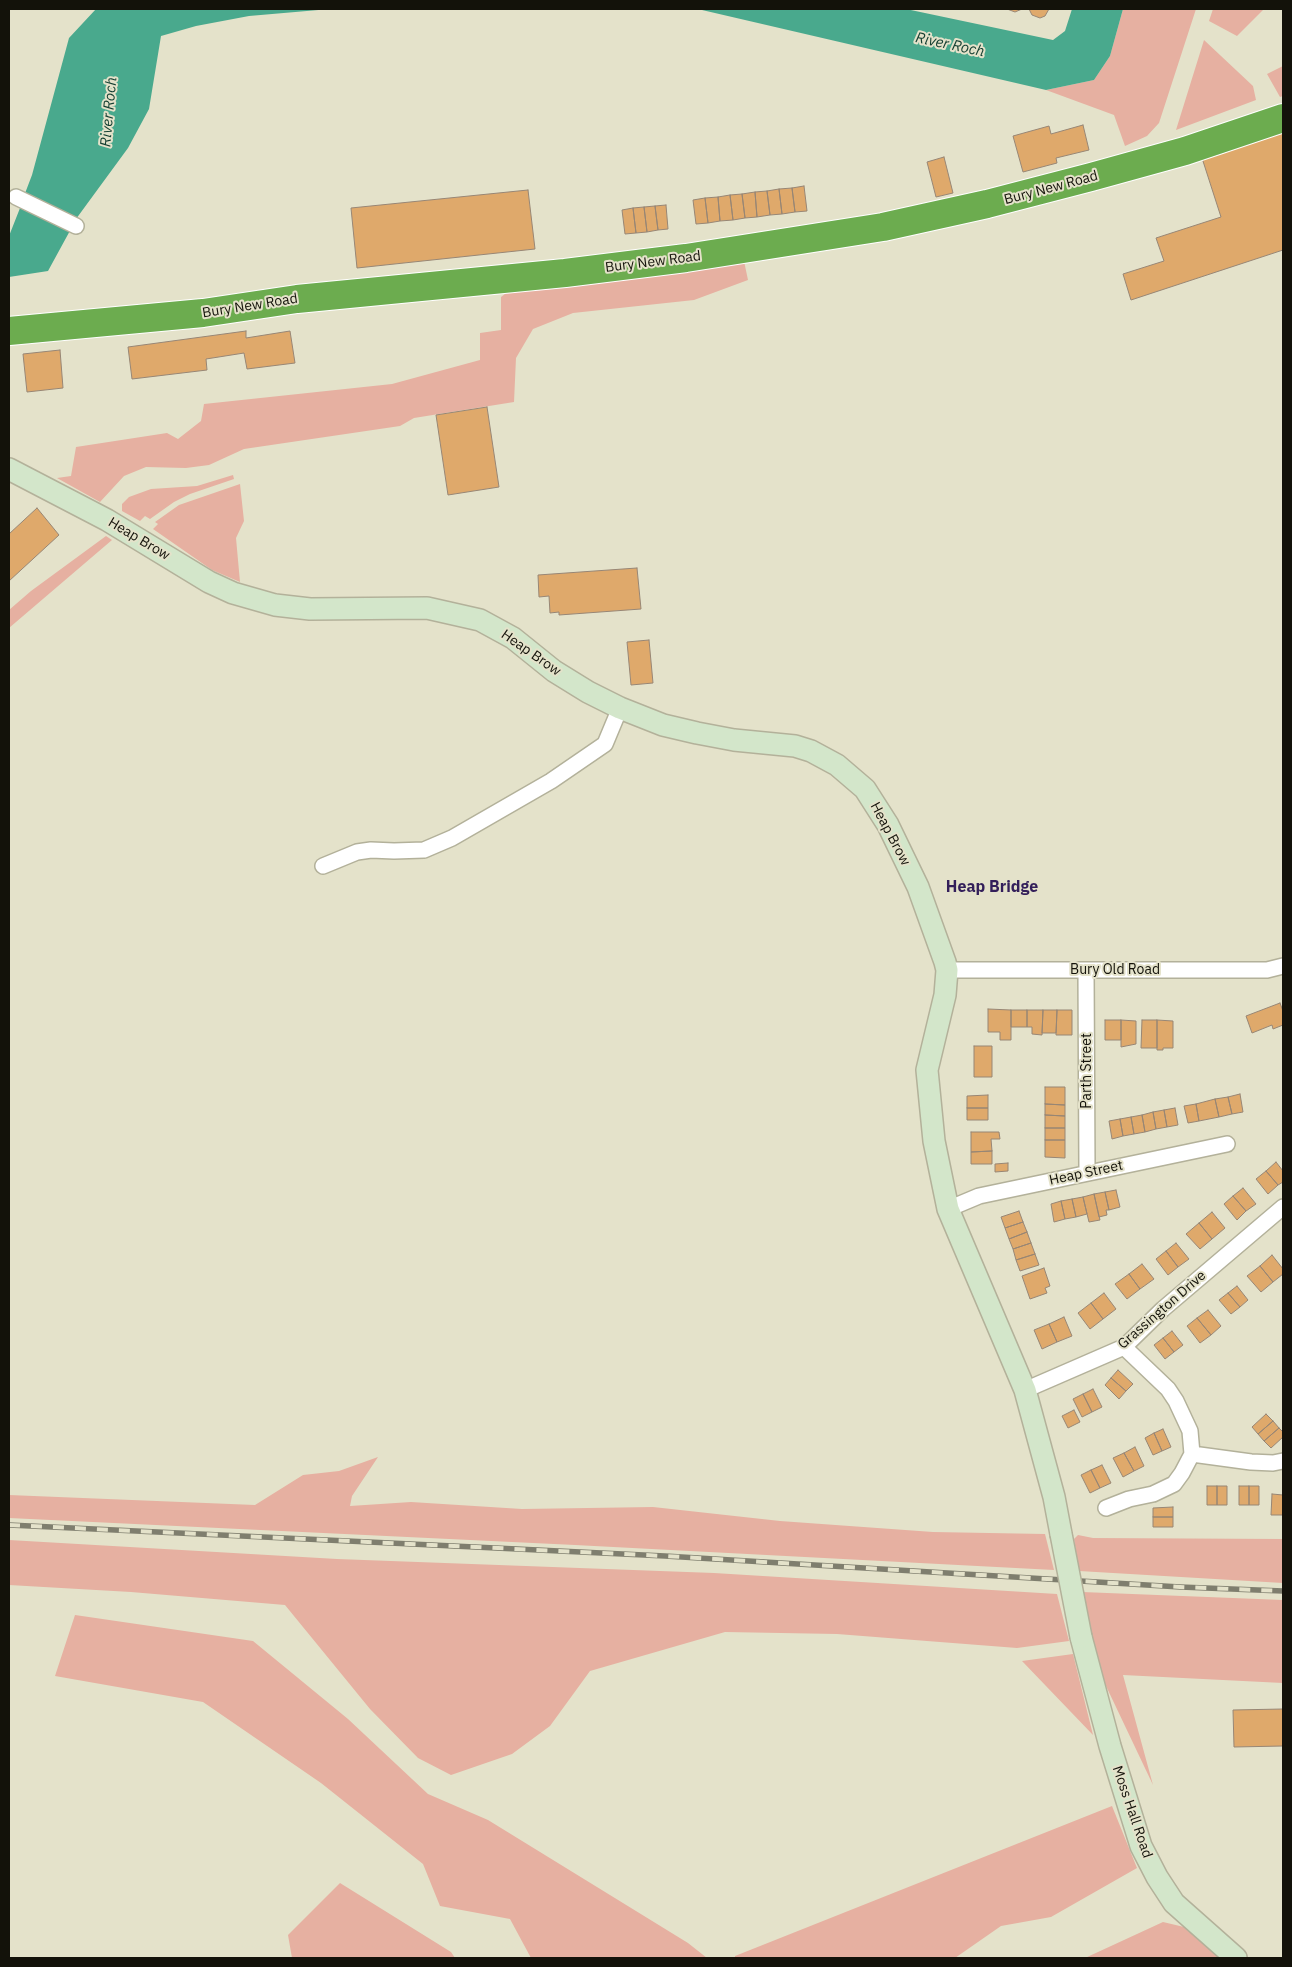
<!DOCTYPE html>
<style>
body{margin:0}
#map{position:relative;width:1292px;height:1967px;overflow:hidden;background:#e4e2ca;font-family:"IBM Plex Sans",sans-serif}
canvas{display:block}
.frame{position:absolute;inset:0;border:10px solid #13120a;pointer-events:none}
</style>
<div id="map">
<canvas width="1292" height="1967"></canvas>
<div class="frame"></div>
</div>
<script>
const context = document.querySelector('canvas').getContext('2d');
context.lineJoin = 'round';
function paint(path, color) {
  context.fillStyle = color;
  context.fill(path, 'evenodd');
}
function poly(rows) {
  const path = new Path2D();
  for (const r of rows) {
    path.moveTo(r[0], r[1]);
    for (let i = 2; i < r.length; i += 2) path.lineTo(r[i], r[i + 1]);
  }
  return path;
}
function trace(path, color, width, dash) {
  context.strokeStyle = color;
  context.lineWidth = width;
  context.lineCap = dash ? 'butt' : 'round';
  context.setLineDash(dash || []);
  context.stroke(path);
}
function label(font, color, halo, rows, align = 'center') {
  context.font = font + ' "IBM Plex Sans",sans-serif';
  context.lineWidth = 4;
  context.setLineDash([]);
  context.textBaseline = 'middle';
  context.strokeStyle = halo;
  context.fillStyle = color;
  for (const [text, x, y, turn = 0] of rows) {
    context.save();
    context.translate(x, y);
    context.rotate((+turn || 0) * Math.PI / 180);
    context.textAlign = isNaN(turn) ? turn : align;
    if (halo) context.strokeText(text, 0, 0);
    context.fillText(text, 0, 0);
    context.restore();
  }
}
paint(poly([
 [1123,9,1196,9,1159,123,1147,136,1125,146,1114,115,1046,90,1094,80,1110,56],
 [1213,9,1264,9,1237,36,1209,21],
 [1204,40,1253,86,1256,100,1176,130],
 [1283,66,1283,96,1280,97,1267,74],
 [744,261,748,280,694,300,573,313,533,329,516,358,514,402,414,418,400,426,244,449,209,465,186,468,146,467,124,476,100,502,57,478,71,476,76,447,167,433,178,439,201,421,204,404,392,384,480,360,480,333,501,330,501,297,510,290],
 [233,475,234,479,190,494,174,502,150,519,145,516,140,521,122,511,122,504,129,497,151,489,197,486],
 [240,484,244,521,236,538,240,582,212,570,153,529,158,524,155,522,179,505],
 [106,536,112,540,9,628,9,610,31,591],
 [378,1457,352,1496,350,1506,411,1502,522,1509,653,1507,780,1521,933,1532,1045,1534,1054,1570,575,1545,9,1518,9,1495,255,1505,303,1475,339,1471],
 [1078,1535,1093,1538,1283,1539,1283,1583,1079,1571,1074,1539],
 [9,1540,337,1559,714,1573,1057,1594,1069,1641,1017,1648,837,1634,725,1632,590,1671,550,1726,512,1754,451,1775,418,1758,370,1709,285,1605,131,1592,9,1585],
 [1082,1592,1283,1600,1283,1683,1123,1675,1153,1785,1097,1667],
 [75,1615,253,1641,348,1719,428,1794,488,1820,688,1943,707,1958,531,1958,510,1919,440,1906,423,1864,321,1783,203,1702,55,1676],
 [1073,1654,1093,1735,1022,1661],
 [1112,1806,1137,1868,1051,1917,1001,1926,955,1958,735,1958,735,1956],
 [340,1883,451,1952,455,1958,292,1958,288,1935],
 [1163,1922,1184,1927,1219,1958,1085,1958]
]), '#e6b0a1');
paint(poly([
 [96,9,330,9,249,16,196,26,161,36,149,109,128,148,76,219,24,196,32,175,69,38],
 [682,9,906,9,1053,40,1065,31,1072,9,1123,9,1110,56,1094,80,1046,90,702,10],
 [22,203,72,227,48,271,9,277,9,236]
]), '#49a98d');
const building = poly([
 [1007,9,1022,9,1015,12,1007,9],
 [1029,9,1049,9,1045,16,1040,18,1032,15,1029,9],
 [1083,125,1089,150,1056,158,1057,163,1023,172,1013,136,1049,126,1051,134,1083,125],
 [1283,131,1283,250,1131,300,1123,274,1164,261,1156,238,1221,217,1202,158,1283,131],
 [944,157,953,193,936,197,927,162,944,157],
 [804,186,807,211,795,212,792,188,804,186],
 [792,188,795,212,782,214,779,189,792,188],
 [779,189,782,214,770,215,767,191,779,189],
 [528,190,535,249,357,268,351,208,528,190],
 [767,191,770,215,757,217,755,192,767,191],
 [755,192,757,217,745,218,742,194,755,192],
 [742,194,745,218,733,220,730,195,742,194],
 [730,195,733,220,720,221,718,197,730,195],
 [718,197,720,221,708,223,705,198,718,197],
 [705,198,708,223,696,224,693,200,705,198],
 [666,205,668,229,658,230,655,206,666,205],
 [655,206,658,230,647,232,644,207,655,206],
 [644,207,647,232,636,233,633,208,644,207],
 [633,208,636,233,625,234,622,210,633,208],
 [246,331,246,338,290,331,295,363,247,369,244,353,206,359,207,370,132,379,128,347,246,331],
 [60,350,63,388,27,392,23,354,60,350],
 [487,407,499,487,448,495,436,415,487,407],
 [37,508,59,535,9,581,9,534,37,508],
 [637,568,641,609,559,615,559,612,550,613,549,596,539,597,538,575,637,568],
 [649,640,653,683,631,685,627,642,649,640],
 [1280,1003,1283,1011,1283,1025,1273,1029,1272,1025,1252,1033,1246,1016,1280,1003],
 [988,1009,1011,1010,1011,1040,1000,1040,1000,1032,988,1032,988,1009],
 [1011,1010,1027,1010,1027,1027,1011,1027,1011,1010],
 [1027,1010,1043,1010,1042,1035,1032,1034,1032,1027,1027,1027,1027,1010],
 [1043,1010,1057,1010,1056,1033,1042,1033,1043,1010],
 [1057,1010,1072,1010,1072,1035,1056,1035,1057,1010],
 [1105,1020,1121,1020,1121,1040,1105,1040,1105,1020],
 [1121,1020,1136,1021,1136,1044,1121,1047,1121,1020],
 [1142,1020,1157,1020,1157,1048,1141,1048,1142,1020],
 [1157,1020,1173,1021,1173,1048,1163,1048,1163,1050,1157,1050,1157,1020],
 [974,1046,992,1046,992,1077,974,1077,974,1046],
 [1045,1087,1065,1087,1065,1105,1045,1104,1045,1087],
 [1240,1094,1243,1112,1232,1114,1228,1097,1240,1094],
 [988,1095,988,1108,967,1108,967,1096,988,1095],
 [1228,1097,1232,1114,1219,1117,1215,1099,1228,1097],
 [1215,1099,1219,1117,1199,1121,1196,1104,1215,1099],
 [1045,1104,1065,1105,1065,1116,1045,1115,1045,1104],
 [1196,1104,1199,1121,1188,1123,1184,1106,1196,1104],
 [967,1108,988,1108,988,1120,967,1120,967,1108],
 [1175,1108,1178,1125,1167,1127,1164,1110,1175,1108],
 [1164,1110,1167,1127,1156,1129,1153,1112,1164,1110],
 [1153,1112,1156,1129,1145,1132,1142,1115,1153,1112],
 [1045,1115,1065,1116,1065,1128,1045,1128,1045,1115],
 [1142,1115,1145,1132,1134,1134,1131,1117,1142,1115],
 [1131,1117,1134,1134,1123,1136,1120,1119,1131,1117],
 [1120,1119,1123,1136,1112,1139,1109,1121,1120,1119],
 [1045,1128,1065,1128,1065,1140,1045,1140,1045,1128],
 [971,1132,999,1132,1000,1139,991,1139,992,1151,971,1152,971,1132],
 [1045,1140,1065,1140,1065,1158,1045,1157,1045,1140],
 [992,1151,992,1164,971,1164,971,1152,992,1151],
 [1276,1162,1283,1171,1283,1182,1278,1185,1266,1171,1276,1162],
 [1008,1163,1008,1171,995,1172,995,1164,1008,1163],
 [1266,1171,1278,1185,1268,1194,1256,1179,1266,1171],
 [1243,1188,1256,1204,1246,1211,1233,1196,1243,1188],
 [1116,1190,1120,1207,1109,1210,1105,1192,1116,1190],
 [1105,1192,1109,1210,1106,1210,1107,1215,1099,1217,1094,1194,1105,1192],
 [1094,1194,1100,1220,1089,1222,1083,1197,1094,1194],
 [1233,1196,1246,1211,1237,1220,1224,1204,1233,1196],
 [1083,1197,1087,1214,1076,1217,1072,1199,1083,1197],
 [1072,1199,1076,1217,1065,1219,1061,1201,1072,1199],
 [1061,1201,1065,1219,1054,1222,1051,1204,1061,1201],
 [1019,1211,1023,1222,1005,1228,1001,1217,1019,1211],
 [1212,1212,1225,1228,1212,1239,1199,1223,1212,1212],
 [1023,1222,1027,1232,1009,1239,1005,1228,1023,1222],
 [1199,1223,1212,1239,1200,1249,1186,1234,1199,1223],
 [1027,1232,1031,1243,1013,1249,1009,1239,1027,1232],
 [1031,1243,1035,1254,1016,1260,1013,1249,1031,1243],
 [1176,1243,1189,1259,1178,1267,1166,1251,1176,1243],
 [1166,1251,1178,1267,1168,1275,1156,1259,1166,1251],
 [1035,1254,1039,1265,1020,1271,1016,1260,1035,1254],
 [1272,1255,1283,1269,1283,1274,1273,1282,1260,1266,1272,1255],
 [1142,1264,1154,1279,1140,1289,1129,1274,1142,1264],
 [1260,1266,1273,1282,1261,1292,1247,1276,1260,1266],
 [1044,1268,1050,1286,1045,1288,1047,1293,1030,1299,1022,1276,1044,1268],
 [1129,1274,1140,1289,1127,1299,1115,1284,1129,1274],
 [1237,1286,1248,1300,1240,1307,1228,1293,1237,1286],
 [1104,1293,1116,1309,1103,1319,1091,1303,1104,1293],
 [1228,1293,1240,1307,1231,1314,1219,1300,1228,1293],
 [1091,1303,1103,1319,1090,1329,1078,1313,1091,1303],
 [1208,1310,1221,1326,1211,1335,1197,1318,1208,1310],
 [1064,1317,1072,1336,1057,1342,1049,1324,1064,1317],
 [1197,1318,1211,1335,1200,1343,1187,1326,1197,1318],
 [1049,1324,1057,1342,1042,1349,1034,1330,1049,1324],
 [1172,1331,1183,1345,1174,1352,1163,1338,1172,1331],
 [1163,1338,1174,1352,1165,1359,1154,1345,1163,1338],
 [1118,1370,1133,1384,1126,1391,1111,1378,1118,1370],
 [1111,1378,1126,1391,1119,1399,1105,1385,1111,1378],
 [1093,1389,1102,1407,1092,1412,1083,1394,1093,1389],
 [1083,1394,1092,1412,1082,1417,1073,1399,1083,1394],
 [1074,1410,1080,1422,1068,1428,1062,1416,1074,1410],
 [1266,1414,1273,1421,1258,1434,1252,1427,1266,1414],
 [1273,1421,1279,1428,1264,1441,1258,1434,1273,1421],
 [1279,1428,1283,1432,1283,1437,1271,1448,1264,1441,1279,1428],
 [1163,1429,1171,1447,1162,1451,1154,1433,1163,1429],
 [1154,1433,1162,1451,1153,1455,1145,1438,1154,1433],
 [1135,1447,1144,1466,1134,1471,1124,1453,1135,1447],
 [1124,1453,1134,1471,1123,1477,1113,1458,1124,1453],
 [1102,1465,1111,1483,1100,1488,1091,1470,1102,1465],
 [1091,1470,1100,1488,1090,1493,1081,1475,1091,1470],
 [1207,1486,1217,1486,1217,1505,1207,1505,1207,1486],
 [1217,1486,1227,1486,1227,1505,1217,1505,1217,1486],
 [1239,1486,1249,1486,1249,1505,1239,1505,1239,1486],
 [1249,1486,1259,1486,1259,1505,1249,1505,1249,1486],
 [1272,1494,1283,1495,1283,1515,1271,1515,1272,1494],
 [1173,1507,1173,1517,1153,1517,1153,1508,1173,1507],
 [1153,1517,1173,1517,1173,1527,1153,1527,1153,1517],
 [1283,1709,1283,1746,1234,1747,1233,1710,1283,1709]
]);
paint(building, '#dfa96b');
trace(building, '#978675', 1);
const street = poly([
 [16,197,76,226],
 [323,866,357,852,371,850,394,851,424,850,452,838,551,781,605,744,620,708],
 [947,970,1267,970,1283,966],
 [1086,970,1087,1172],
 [948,1209,979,1196,1227,1144],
 [1025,1390,1124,1347,1163,1309,1283,1207],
 [1192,1454,1251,1462,1273,1463,1283,1461],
 [1106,1508,1129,1499,1153,1494,1174,1484,1182,1473,1192,1454,1190,1431,1176,1401,1168,1389,1124,1347]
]);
const secondary = poly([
 [9,469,107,520,209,582,233,593,275,605,310,609,427,608,480,620,513,638,554,671,588,692,620,708,663,725,697,733,734,740,795,746,811,751,837,765,865,789,888,825,918,887,945,962,947,970,945,995,927,1070,934,1141,948,1209,1025,1390,1054,1497,1061,1534],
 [1081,1637,1110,1746,1141,1846,1157,1877,1174,1903,1236,1958]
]);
const highway = poly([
 [9,331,203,313,297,299,565,273,686,258,883,227,987,204,1091,177,1185,151,1283,118]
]);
trace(street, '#b3b19a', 18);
trace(secondary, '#b3b19a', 24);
trace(highway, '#fff', 30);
trace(street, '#fff', 15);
trace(secondary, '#d3e6ca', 21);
trace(highway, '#6cac4f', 28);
const rail = poly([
 [9,1525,665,1556,1180,1587,1283,1591]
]);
trace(rail, '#7f7e6e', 5.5);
trace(rail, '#e4e2ca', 4, [11]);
const secondaryBridge = poly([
 [1061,1534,1081,1637]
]);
trace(secondaryBridge, '#b3b19a', 24, []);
trace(secondaryBridge, '#d3e6ca', 21);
label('14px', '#13120a', '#e4e2ca', [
 ["Bury New Road",1051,188,-15],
 ["Bury New Road",653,262,-7],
 ["Bury New Road",250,306,-9],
 ["Heap Brow",139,539,31],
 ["Heap Brow",531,653,35],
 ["Heap Brow",890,834,62],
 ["Bury Old Road",1115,970],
 ["Parth Street",1087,1071,-90],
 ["Heap Street",1086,1173,-12],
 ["Grassington Drive",1162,1310,-41],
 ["Moss Hall Road",1132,1812,71]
]);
label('italic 15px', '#133e31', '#e4e2ca', [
 ["River Roch",950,45,12],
 ["River Roch",109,112,-85]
]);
label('bold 16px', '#331f5a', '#e4e2ca', [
 ["Heap Bridge",992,887]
]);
</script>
